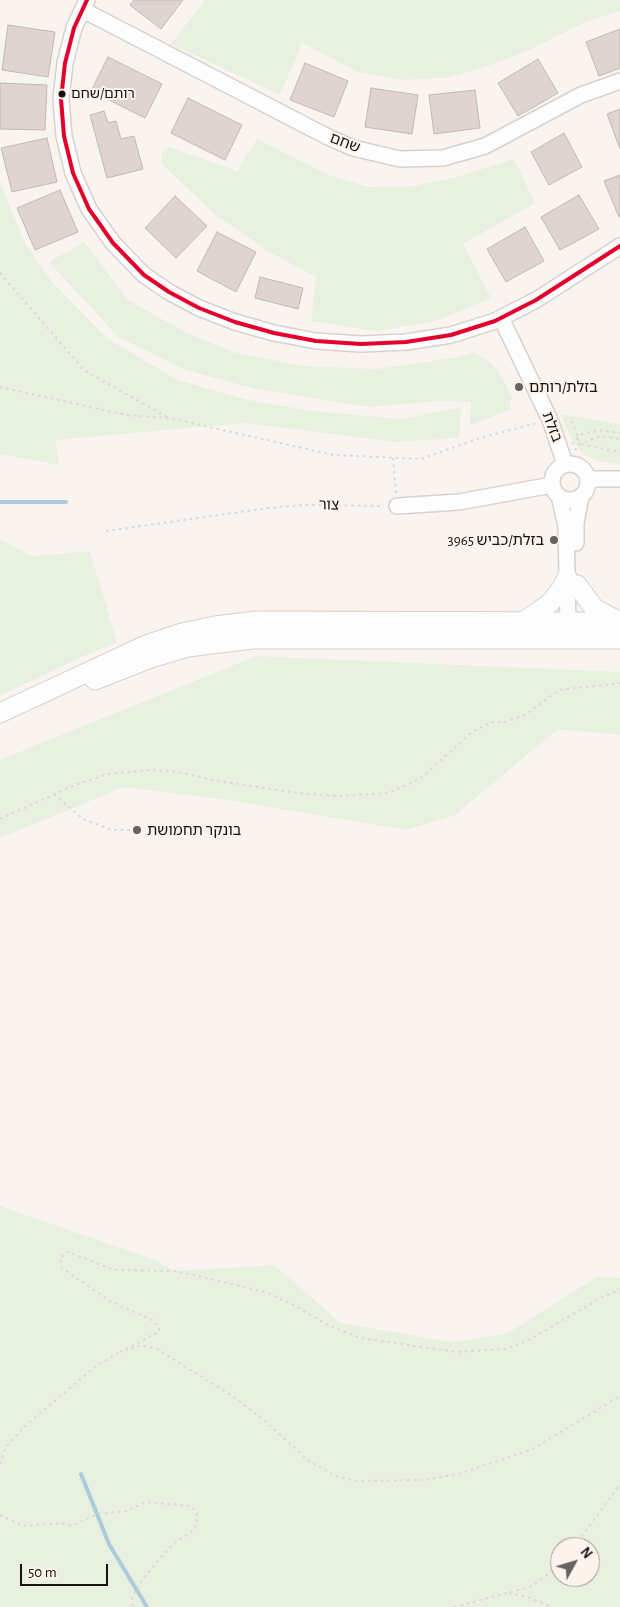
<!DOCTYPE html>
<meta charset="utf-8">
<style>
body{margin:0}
#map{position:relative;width:620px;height:1607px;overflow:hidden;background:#faf4f0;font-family:"Alegreya Sans",sans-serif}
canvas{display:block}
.north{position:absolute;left:550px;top:1537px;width:50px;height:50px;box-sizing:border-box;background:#fdf3ed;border:1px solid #a29993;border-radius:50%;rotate:51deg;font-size:14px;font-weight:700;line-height:20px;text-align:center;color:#19120c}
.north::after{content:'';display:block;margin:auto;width:18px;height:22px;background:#68615c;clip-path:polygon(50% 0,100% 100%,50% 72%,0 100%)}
.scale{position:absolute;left:20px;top:1564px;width:88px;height:22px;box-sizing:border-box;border:2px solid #19120c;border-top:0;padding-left:6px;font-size:15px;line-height:18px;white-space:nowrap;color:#19120c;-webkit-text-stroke:4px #fdf3ed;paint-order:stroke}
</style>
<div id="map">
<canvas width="620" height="1607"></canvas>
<div class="north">N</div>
<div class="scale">50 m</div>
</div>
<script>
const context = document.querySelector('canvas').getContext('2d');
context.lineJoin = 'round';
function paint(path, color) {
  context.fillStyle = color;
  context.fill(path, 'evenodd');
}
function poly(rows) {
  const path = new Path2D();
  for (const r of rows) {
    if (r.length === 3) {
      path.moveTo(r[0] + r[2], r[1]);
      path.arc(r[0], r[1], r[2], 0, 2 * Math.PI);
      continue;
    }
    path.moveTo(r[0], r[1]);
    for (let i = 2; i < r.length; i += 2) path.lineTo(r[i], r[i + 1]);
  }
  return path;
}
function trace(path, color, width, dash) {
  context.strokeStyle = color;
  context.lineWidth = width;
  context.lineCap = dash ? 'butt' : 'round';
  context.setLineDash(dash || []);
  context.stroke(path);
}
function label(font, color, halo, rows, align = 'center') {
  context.font = font + ' "Alegreya Sans","Noto Sans Hebrew",sans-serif';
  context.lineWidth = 4;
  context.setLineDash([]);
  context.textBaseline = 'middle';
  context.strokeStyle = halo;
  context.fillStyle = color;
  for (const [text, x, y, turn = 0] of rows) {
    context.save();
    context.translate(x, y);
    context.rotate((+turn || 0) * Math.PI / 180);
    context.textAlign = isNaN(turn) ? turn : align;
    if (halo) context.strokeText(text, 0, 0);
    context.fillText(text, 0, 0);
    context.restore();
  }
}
paint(poly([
 [205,0,620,0,620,11,585,22,529,50,485,67,447,78,400,80,358,72,302,43,280,95,171,44],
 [257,139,331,176,369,187,414,186,460,176,514,159,535,203,463,244,491,298,436,321,376,331,311,321,316,277,269,252,213,213,161,163,162,153,169,147,237,171],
 [0,183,25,243,52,282,108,339,177,380,248,400,313,411,403,419,461,407,459,438,396,442,245,423,55,440,59,465,0,454],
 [84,242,128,300,185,332,233,352,303,366,377,369,459,357,474,352,491,363,502,378,512,397,509,410,470,425,471,402,439,401,370,407,256,389,186,370,118,337,49,262],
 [561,414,620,424,620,464,596,461,583,454,570,437],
 [0,539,31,556,90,551,117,643,81,657,0,696],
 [256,656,620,672,620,735,558,729,455,815,406,830,227,800,124,787,0,838,0,760],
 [0,1206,155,1260,176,1271,274,1265,341,1323,451,1342,506,1334,597,1277,620,1278,620,1607,0,1607],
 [560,1547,590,1547,590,1577,560,1577]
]), '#e8f0e0');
trace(poly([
 [0,502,66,502],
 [81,1474,109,1544,147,1607]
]), '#accbdd', 4);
const building = poly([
 [134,0,183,0,161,29,130,5,134,0],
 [8,25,55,32,48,77,2,70,8,25],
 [620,29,620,68,599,76,586,42,620,29],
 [108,57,162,84,145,118,91,91,108,57],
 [538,59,558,93,518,116,498,83,538,59],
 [305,63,348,81,334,117,290,100,305,63],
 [0,83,47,85,45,130,0,129,0,83],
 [371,88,418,95,412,134,365,127,371,88],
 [475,90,480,128,434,134,429,95,475,90],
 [188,98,242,125,225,160,171,133,188,98],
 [620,109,620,149,607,114,620,109],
 [104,111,108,123,116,121,121,139,134,136,143,169,107,178,90,115,104,111],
 [564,133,582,167,549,185,531,152,564,133],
 [47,138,57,182,12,192,1,148,47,138],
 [620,175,620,217,619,217,604,181,620,175],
 [60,190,78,232,35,250,17,208,60,190],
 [579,195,599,229,560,250,541,217,579,195],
 [175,196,207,226,176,258,145,228,175,196],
 [525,227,544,261,506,282,487,249,525,227],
 [217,232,256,252,236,292,197,271,217,232],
 [260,277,303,288,298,309,255,298,260,277]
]);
paint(building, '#e0d4d1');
trace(building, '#c0b8b5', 1);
const minor = poly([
 [87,0,74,28,65,63,61,99,64,136,73,173,89,209,113,243,144,275,169,292,199,308,235,322,274,333,316,341,361,344,406,342,451,335,495,321,536,300,620,246],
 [83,10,328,137,353,148,400,159,443,158,485,146,581,95,620,81],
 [501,318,550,420,565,464],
 [570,482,18],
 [589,479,620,479],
 [559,496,566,526,568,622,571,633],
 [397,506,459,502,552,485],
 [576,543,576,523,581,497]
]);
const major = poly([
 [577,585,594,608,616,620],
 [523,622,550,603,562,588,567,577],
 [95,680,151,658,188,647,252,639,620,639],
 [0,713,146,645,182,633,215,626,257,621,620,622]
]);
trace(minor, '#d8d1cc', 18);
trace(major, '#d8d1cc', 21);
trace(poly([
 [0,273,84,370,167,417],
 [0,387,126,415,169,418,334,455,421,459,483,437,537,423],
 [572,421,580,444,620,452],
 [572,444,582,434,597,430,620,433],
 [575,450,580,444,600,436,620,439],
 [393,458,396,494],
 [106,531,268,508,306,505,384,506],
 [54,794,83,819,112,830,137,830],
 [0,819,75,785,108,774,150,770,178,772,213,780,296,793,338,796,388,793,420,779,472,732,491,722,505,722,525,715,559,690,620,683],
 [125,1350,141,1345,157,1349,234,1397,265,1421,309,1461,336,1476,357,1481,423,1480,458,1474,531,1450,620,1396],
 [120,1352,160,1331,154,1321,110,1301,62,1268,60,1258,68,1252,114,1270,176,1271,265,1292,292,1304,328,1325,360,1338,456,1352,505,1349,527,1341,604,1296,620,1290],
 [0,1464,6,1447,24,1427,96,1366,120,1352],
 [0,1515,23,1526,62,1523,71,1526,98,1514,127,1511,145,1502,191,1506,197,1513,197,1524,191,1532,174,1543,161,1557,142,1580,132,1597,133,1607],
 [574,1547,620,1484],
 [509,1593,528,1597,552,1607],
 [454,1607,530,1587,545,1577,560,1561]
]), '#dad8d6', 2, [2.5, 4]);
trace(minor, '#fefdfd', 15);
trace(major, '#fefdfd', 19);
trace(poly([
 [87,0,74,28,65,63,61,99,64,136,73,173,89,209,113,243,144,275,169,292,199,308,235,322,274,333,316,341,361,344,406,342,451,335,495,321,536,300,620,246]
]), '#e4002b', 4);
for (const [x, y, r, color] of [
 [62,94,4.5,"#19120c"],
 [519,387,5,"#68615c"],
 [554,540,5,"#68615c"],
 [137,830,5,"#68615c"]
]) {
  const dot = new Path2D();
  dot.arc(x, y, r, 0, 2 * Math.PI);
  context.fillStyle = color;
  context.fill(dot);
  trace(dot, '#fdf3ed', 2);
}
label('14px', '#19120c', '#fdf3ed', [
 ["רותם/שחם",71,94]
], 'left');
label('15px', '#19120c', '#fdf3ed', [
 ["שחם",345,143,21],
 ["בזלת",552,427,69],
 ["צור",329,505,1]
]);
label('15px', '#19120c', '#fdf3ed', [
 ["בזלת/רותם",529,387],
 ["בזלת/כביש 3965",544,540,"right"],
 ["בונקר תחמושת",147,830]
], 'left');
</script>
